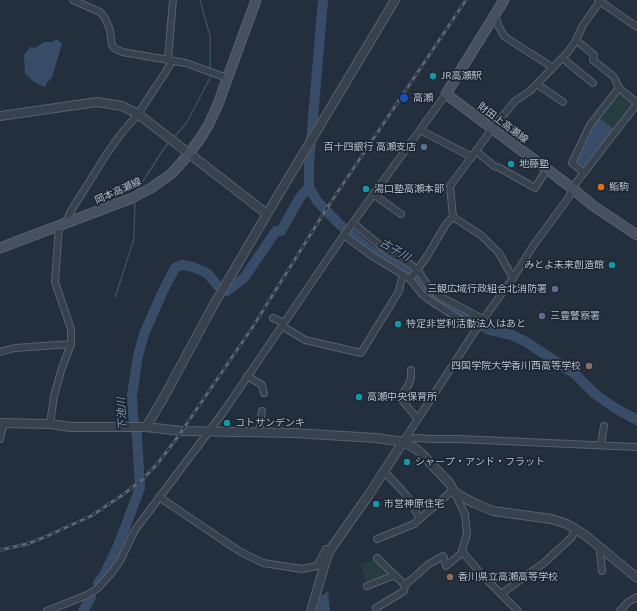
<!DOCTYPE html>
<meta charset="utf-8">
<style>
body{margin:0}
canvas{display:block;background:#242f3e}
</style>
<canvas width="637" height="611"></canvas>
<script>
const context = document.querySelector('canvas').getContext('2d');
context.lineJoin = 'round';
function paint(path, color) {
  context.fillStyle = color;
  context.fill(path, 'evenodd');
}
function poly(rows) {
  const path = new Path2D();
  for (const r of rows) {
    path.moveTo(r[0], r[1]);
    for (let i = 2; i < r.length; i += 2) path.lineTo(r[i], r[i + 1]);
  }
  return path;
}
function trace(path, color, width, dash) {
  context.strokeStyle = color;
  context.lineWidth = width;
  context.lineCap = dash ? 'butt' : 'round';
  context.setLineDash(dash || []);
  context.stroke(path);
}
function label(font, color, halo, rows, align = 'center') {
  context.font = font + ' Lato,"Noto Sans JP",sans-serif';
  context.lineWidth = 3.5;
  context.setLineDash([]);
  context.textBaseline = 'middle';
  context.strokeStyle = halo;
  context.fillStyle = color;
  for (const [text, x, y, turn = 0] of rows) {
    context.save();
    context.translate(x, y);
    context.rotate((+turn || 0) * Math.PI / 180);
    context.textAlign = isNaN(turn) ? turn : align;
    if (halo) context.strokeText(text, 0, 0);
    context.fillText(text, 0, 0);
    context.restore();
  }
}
paint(poly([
 [618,91,634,103,614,129,598,117],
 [374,560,391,575,367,584,360,564]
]), '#263c3f');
paint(poly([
 [55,40,58,40,62,44,52,77,48,82,47,82,45,87,34,82,25,74,24,55,30,47,35,48,44,42,52,42],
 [598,117,614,129,583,170,573,162,583,141],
 [328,591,330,611,314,611,316,600]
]), '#394c67');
trace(poly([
 [200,0,210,36,210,69],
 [173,138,186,124,210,78,210,75],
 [136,192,163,150,169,142],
 [115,297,134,239,135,200]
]), '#394c67', 1.5);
trace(poly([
 [323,0,309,165,309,187,317,201,338,223,370,250,406,269,418,279,431,295,444,305,490,330,512,335,526,342,575,374,595,394,615,408,637,420],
 [227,291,244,278,276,231,281,231,300,197,309,187],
 [98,583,104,575,118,546,140,488,137,436,133,416,132,395,138,356,144,334,163,291,175,268,182,265,193,267,207,273,218,286],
 [83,611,91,597]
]), '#394c67', 10);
const minor = poly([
 [73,0,100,12,105,18,110,30,112,45,114,48,122,52,186,63,227,78],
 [598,0,637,27],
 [495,15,499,27,505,37,552,67],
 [576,40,594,55,593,60,614,77,619,88,637,103],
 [562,58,593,83],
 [168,59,173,0],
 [537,84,563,102],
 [420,130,472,157],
 [476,151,494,166,500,168,535,188,547,169],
 [584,173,572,163,590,125,619,88],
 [373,194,401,214],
 [453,217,482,236,499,253,513,278],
 [353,223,388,252,410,264,419,272,428,286,439,296,483,319],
 [65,224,71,211,106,155,120,135,138,114,165,73,172,61],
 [344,235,371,255,410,279,422,294,431,301,466,323,477,328],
 [410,279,426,258,446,224,453,217,450,186,492,129,515,101,530,91,568,52,575,42,583,25,601,0],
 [273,318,284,323],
 [282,326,305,340,361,353,399,291,401,281,404,275],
 [0,352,15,348,71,344],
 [411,370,411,378,409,384,400,398,418,419],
 [247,376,262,385,264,393],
 [50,424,54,396,61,371,71,344,71,329,55,282,59,226],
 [259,432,262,411],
 [0,439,4,423],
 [405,439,417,438,431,439,459,439,637,447],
 [401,445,477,328,513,278,533,246,569,197,572,188,637,104],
 [601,445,604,426],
 [384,471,407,496,420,519],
 [159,497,239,551,263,563,302,569,317,566,326,549,330,550],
 [377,539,414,524,453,490,465,514,467,534,462,550,465,555,484,577,518,611],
 [601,548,600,552,602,571],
 [377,558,405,585],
 [367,586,395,575],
 [501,594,545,562,572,537,575,529],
 [376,608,404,591,405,585,429,564,443,556,446,566,463,552],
 [47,611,87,595,98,588,113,571,120,561,135,530,222,414,344,235,446,94],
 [620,611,628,602,637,597]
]);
const tertiary = poly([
 [0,116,97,102,122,106,138,114,267,214],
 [0,423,50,424,71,427,146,427,182,431,294,433,376,438,404,442,416,449,422,454,450,484,453,490,459,495,474,503,493,511,551,519,567,524,585,535,637,578],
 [146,427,164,397,213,306,267,214,395,0],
 [311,611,326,560,330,550,368,496,401,445]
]);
const secondary = poly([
 [504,0,446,94,572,188,592,205,637,235],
 [0,248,132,198,151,188,171,174,182,162,200,139,209,124,218,104,256,0]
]);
trace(minor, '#565f6c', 8);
trace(tertiary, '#565f6c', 10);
trace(secondary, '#565f6c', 11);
trace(minor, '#38414e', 6);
trace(tertiary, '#38414e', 8);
trace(secondary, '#465061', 9);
const rail = poly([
 [0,550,27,544,45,537,91,516,121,496,142,480,158,463,177,438,252,328,327,208,466,0]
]);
trace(rail, '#5a6575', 3);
trace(rail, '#1d2633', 1.5, [4.5]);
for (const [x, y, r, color] of [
 [433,76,4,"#0f9aa8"],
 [404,98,5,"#1a4fb4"],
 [424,147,4,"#5c6f8a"],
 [511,164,4,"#0f9aa8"],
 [601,187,4,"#e8710a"],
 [366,189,4,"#0f9aa8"],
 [612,265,4,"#0f9aa8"],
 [555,289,4,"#5c6f8a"],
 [542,316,4,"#5c6f8a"],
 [398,324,4,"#0f9aa8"],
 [589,366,4,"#8d6e63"],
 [359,397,4,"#0f9aa8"],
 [227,423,4,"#0f9aa8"],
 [407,462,4,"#0f9aa8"],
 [376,504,4,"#0f9aa8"],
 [450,577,4,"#8d6e63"]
]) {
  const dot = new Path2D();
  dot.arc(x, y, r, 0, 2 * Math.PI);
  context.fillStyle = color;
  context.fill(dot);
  trace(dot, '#1d2633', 1.5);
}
label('10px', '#b4bcc9', '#1d2633', [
 ["JR高瀬駅",441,76],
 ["高瀬",413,98],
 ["百十四銀行 高瀬支店",416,147,"right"],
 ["地藤塾",519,164],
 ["鮨駒",609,187],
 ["湯口塾高瀬本部",374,189],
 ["みとよ未来創造館",604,265,"right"],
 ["三観広域行政組合北消防署",547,289,"right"],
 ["三豊警察署",550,316],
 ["特定非営利活動法人はあと",406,324],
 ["四国学院大学香川西高等学校",581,366,"right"],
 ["高瀬中央保育所",367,397],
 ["コトサンデンキ",235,423],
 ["シャープ・アンド・フラット",415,462],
 ["市営神原住宅",384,504],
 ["香川県立高瀬高等学校",458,577]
], 'left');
label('10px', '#b4bcc9', '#1d2633', [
 ["財田上高瀬線",503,123,37],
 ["岡本高瀬線",118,191,-24]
]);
label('italic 11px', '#7c92b1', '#1d2633', [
 ["古子川",395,250,30],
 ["下池川",122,414,-93]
]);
</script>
